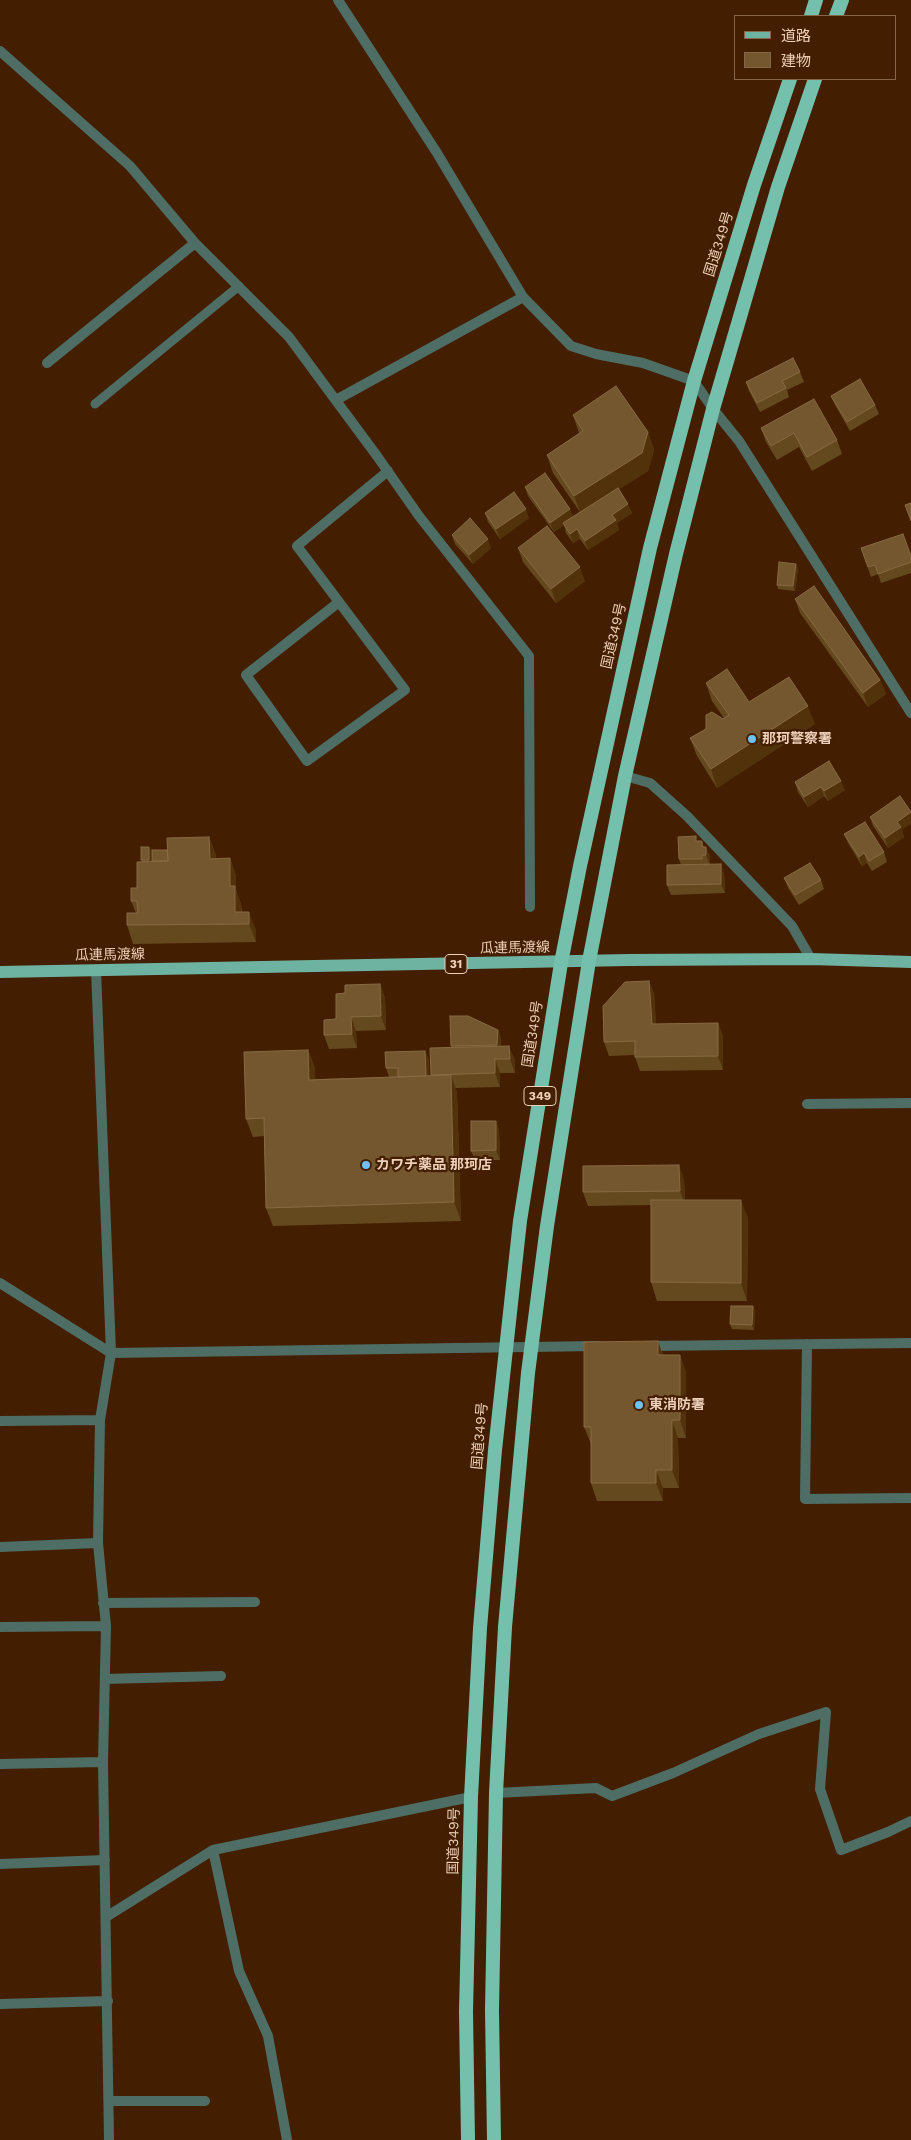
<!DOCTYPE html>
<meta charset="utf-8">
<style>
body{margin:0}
#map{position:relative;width:911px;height:2140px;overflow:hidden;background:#431e00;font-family:"Work Sans","Noto Sans JP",sans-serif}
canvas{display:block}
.legend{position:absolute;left:734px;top:15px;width:162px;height:65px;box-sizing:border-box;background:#431e00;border:1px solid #87654a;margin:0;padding:6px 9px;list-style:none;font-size:15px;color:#eecfba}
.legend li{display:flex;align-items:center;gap:10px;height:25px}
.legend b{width:25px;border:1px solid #87654a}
</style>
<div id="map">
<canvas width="911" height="2140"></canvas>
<ul class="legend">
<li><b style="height:6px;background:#6eb3a1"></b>道路</li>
<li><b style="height:14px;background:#74572f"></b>建物</li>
</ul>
</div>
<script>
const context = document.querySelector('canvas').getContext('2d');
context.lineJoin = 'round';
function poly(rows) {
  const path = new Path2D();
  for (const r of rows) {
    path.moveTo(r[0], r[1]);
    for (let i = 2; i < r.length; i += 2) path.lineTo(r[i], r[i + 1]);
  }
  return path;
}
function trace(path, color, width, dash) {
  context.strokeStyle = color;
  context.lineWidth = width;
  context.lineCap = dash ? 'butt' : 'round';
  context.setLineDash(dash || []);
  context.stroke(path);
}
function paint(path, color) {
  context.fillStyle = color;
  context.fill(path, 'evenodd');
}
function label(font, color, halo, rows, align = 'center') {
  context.font = font + ' "Work Sans","Noto Sans JP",sans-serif';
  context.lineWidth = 4.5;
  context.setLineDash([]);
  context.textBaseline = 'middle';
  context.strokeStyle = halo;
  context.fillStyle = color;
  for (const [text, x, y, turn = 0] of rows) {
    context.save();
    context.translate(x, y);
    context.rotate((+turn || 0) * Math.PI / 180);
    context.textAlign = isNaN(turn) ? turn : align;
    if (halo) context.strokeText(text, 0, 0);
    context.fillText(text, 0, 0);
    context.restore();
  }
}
trace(poly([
 [95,404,239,286]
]), '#4e6e65', 9);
trace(poly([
 [338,0,437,153,523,297,571,346,596,354,643,363,694,381,713,409,739,441,911,713],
 [0,51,130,166,195,243,289,337,377,456,419,516,529,656,530,907],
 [47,363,195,243],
 [336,400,523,297],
 [339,602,246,675,307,761,405,690,297,546,388,471],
 [625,776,650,783,687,816,792,926,811,959],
 [96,970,111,1353,100,1420,98,1543,106,1626,103,1762,109,2140],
 [807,1104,911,1103],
 [0,1283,111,1353,598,1346],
 [807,1344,805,1499,911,1498],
 [647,1346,911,1343],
 [0,1421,100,1420],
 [0,1547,98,1543],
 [103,1603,255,1602],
 [0,1627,106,1626],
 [105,1679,221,1676],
 [0,1764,103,1762],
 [496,1793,596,1788,612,1796,673,1773,759,1734,826,1712,820,1789,841,1850,888,1832,911,1821],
 [213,1850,239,1971,268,2036,287,2140],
 [0,1864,105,1860],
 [106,1917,213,1850,471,1797],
 [0,2004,108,2001],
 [109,2101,205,2101]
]), '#4e6e65', 10);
trace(poly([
 [0,972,629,960,811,959,911,962]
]), '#6eb3a1', 12);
trace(poly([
 [811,16,816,0],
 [836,16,842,0],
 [468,2140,466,2012,471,1797,480,1628,495,1450,520,1221,561,963,580,866,650,548,694,381,754,185,790,79],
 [494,2140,492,2010,496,1793,505,1627,528,1373,547,1226,589,961,625,776,676,554,713,409,778,187,815,79]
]), '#74c0ac', 14);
paint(poly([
 [800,372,804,382,787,390,789,397,760,412,749,391,746,382],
 [831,396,875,405,879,414,850,431,835,405],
 [573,415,648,432,654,450,648,471,619,489,632,513,617,523,619,530,588,550,580,539,573,543,566,533,564,525,554,532,528,496,525,487,573,517,580,512,553,473,547,455,579,433],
 [761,428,837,440,842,454,812,471,799,447,777,460,766,442],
 [485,513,529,518,500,539,488,522],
 [452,535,491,548,473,564,455,544],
 [518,548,585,581,556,603,523,562],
 [861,548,911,556,911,573,881,583,878,574,871,577],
 [796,564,798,569,795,591,778,589,777,585],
 [795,599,880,680,886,694,868,707,800,613],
 [706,683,749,702,815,724,717,788,697,756,690,738,724,718,712,701],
 [795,782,845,790,828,801,824,796,808,807,798,792],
 [870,817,902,830,904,837,888,848,873,826],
 [844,834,884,852,887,862,872,871,867,863,862,866,848,843],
 [209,837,216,855,216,859,230,858,236,876,236,890,241,904,242,912,256,930,256,942,133,944,127,925,136,913,131,901,137,888,142,862,141,860,151,851,151,861,152,861,167,850],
 [698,841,702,841,704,847,710,856,710,864,724,873,725,893,671,895,667,885,681,865,679,859],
 [784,878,821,880,824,889,799,905,788,888],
 [649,981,654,994,656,1024,718,1023,723,1036,723,1070,640,1071,635,1057,635,1055,609,1056,604,1042],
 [380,984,385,998,386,1030,356,1031,357,1048,329,1049,324,1035,336,1019,345,993],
 [498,1030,501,1039,501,1046,515,1060,515,1073,500,1073,500,1087,455,1088,457,1093,461,1221,273,1226,266,1208,264,1136,253,1137,246,1119,308,1050,315,1068,315,1079,389,1077,386,1068,425,1051,429,1060,429,1076,431,1076,431,1075,452,1047,451,1046],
 [496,1121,499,1130,500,1160,475,1160,471,1151],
 [684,1179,685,1200,748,1218,747,1301,657,1301,651,1282,651,1205,588,1206,583,1192],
 [753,1306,755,1311,754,1330,732,1329,730,1324],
 [658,1341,663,1355,680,1355,686,1373,686,1438,678,1438,679,1488,663,1488,663,1501,597,1501,591,1483,591,1444,584,1427]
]), '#65491e');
paint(poly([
 [648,432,654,450,648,471,581,514,574,496],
 [628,504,632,513,617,523,619,530,588,550,585,541,612,515],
 [526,509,529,518,500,539,496,529],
 [570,509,574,518,554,532,550,523],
 [577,529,580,539,573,543,570,534],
 [488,539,491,548,473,564,469,555],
 [796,564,798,569,795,591,793,586],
 [580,567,585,581,556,603,551,589],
 [880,680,886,694,868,707,863,693],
 [808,706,815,724,717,788,711,769],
 [841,781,845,790,828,801,824,791],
 [821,787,824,796,808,807,804,797],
 [911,812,911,824,902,830,904,837,888,848,885,838,897,822],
 [209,837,216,855,216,877,210,859],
 [149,847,151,851,151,864,149,860],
 [706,847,710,856,710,865,706,855],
 [864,853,867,863,862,866,859,857],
 [230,858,236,876,236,890,241,904,242,924,235,912,230,886],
 [721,864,724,873,725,893,721,884],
 [249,912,256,930,256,942,249,924],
 [649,981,654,994,657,1038,652,1024],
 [380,984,385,998,386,1030,381,1016],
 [351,1017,356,1031,357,1048,352,1034],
 [718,1023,723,1036,723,1070,718,1056],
 [498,1030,501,1039,501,1054,497,1045],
 [509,1046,515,1060,515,1073,510,1059],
 [308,1050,315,1068,316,1098,309,1080],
 [425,1051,429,1060,430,1089,426,1079],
 [495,1059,500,1073,500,1087,495,1073],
 [451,1075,457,1093,461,1221,454,1202],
 [496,1121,499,1130,500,1160,496,1150],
 [679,1165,684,1179,685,1205,680,1191],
 [741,1200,748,1218,747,1301,741,1283],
 [753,1306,755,1311,754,1330,752,1325],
 [658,1341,664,1360,658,1355],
 [680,1355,686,1373,686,1438,680,1420],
 [672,1420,678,1438,679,1488,672,1470],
 [656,1470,663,1488,663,1501,656,1483]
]), '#51320b');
const building = poly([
 [793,358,800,372,782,381,786,388,757,403,746,382,793,358],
 [860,379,875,405,847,422,831,396,860,379],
 [616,386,648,432,642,453,574,496,547,455,583,431,573,415,616,386],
 [814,399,837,440,807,457,794,433,771,446,761,428,814,399],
 [545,473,570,509,550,523,525,487,545,473],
 [618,488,628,504,612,515,616,520,585,541,577,529,570,534,563,523,618,488],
 [514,492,526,509,496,529,485,513,514,492],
 [911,503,911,521,905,505,911,503],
 [470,518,488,539,469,555,452,535,470,518],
 [547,526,580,567,551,589,518,548,547,526],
 [903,534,911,556,911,562,878,574,875,565,868,567,861,548,903,534],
 [779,562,796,564,793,586,777,585,779,562],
 [814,586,880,680,863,693,795,599,814,586],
 [727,669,749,702,789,677,808,706,711,769,690,738,706,729,706,715,712,712,723,719,729,715,706,683,727,669],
 [829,761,841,781,824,791,821,787,804,797,795,782,829,761],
 [900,796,911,812,897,822,901,827,885,838,870,817,900,796],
 [865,822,884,852,869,861,864,853,859,857,844,834,865,822],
 [696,836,696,841,702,841,702,847,706,847,706,855,702,855,702,859,679,859,678,837,696,836],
 [209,837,210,859,230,858,230,886,235,886,235,912,249,912,249,924,127,925,127,913,138,913,137,901,131,901,131,888,137,888,137,862,168,861,167,838,209,837],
 [141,847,149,847,149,860,141,860,141,847],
 [152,850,167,850,168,861,152,861,152,850],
 [810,863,821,880,795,895,784,878,810,863],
 [721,864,721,884,667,885,667,865,721,864],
 [649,981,652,1024,718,1023,718,1056,635,1057,635,1041,604,1042,603,1006,625,982,649,981],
 [380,984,381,1016,351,1017,352,1034,324,1035,324,1020,336,1019,336,994,345,993,345,985,380,984],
 [450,1016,468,1016,498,1030,497,1045,451,1046,450,1016],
 [509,1046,510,1059,495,1059,495,1073,431,1075,430,1048,509,1046],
 [308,1050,309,1080,451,1075,454,1202,266,1208,264,1118,246,1119,244,1052,308,1050],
 [425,1051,426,1076,398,1077,398,1068,386,1068,385,1052,425,1051],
 [471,1121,496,1121,496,1150,471,1151,471,1121],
 [679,1165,680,1191,583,1192,583,1166,679,1165],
 [651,1200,741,1200,741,1283,651,1282,651,1200],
 [731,1306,753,1306,752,1325,730,1324,731,1306],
 [658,1341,658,1355,680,1355,680,1420,672,1420,672,1470,656,1470,656,1483,591,1483,591,1427,584,1427,584,1342,658,1341]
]);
paint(building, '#74572f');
trace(building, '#876a44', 1);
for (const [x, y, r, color] of [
 [752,739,5,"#6dc2f3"],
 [366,1165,5,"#6dc2f3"],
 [639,1405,5,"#6dc2f3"]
]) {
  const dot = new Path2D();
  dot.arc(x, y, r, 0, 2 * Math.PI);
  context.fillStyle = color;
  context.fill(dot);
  trace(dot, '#431e00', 2);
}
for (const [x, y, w] of [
 [456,964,22],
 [540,1096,32]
]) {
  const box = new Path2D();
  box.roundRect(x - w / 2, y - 9.5, w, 19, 4);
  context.fillStyle = '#431e00';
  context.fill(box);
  trace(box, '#eecfba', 1);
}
label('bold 12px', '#eecfba', null, [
 ["31",456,964],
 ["349",540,1096]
]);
label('14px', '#eecfba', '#431e00', [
 ["国道349号",719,244,-73],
 ["国道349号",614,636,-77],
 ["瓜連馬渡線",515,948,-1],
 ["瓜連馬渡線",110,955,-1],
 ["国道349号",533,1034,-81],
 ["国道349号",480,1436,-85],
 ["国道349号",454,1841,-89]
]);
label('bold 14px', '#eecfba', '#431e00', [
 ["那珂警察署",762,739],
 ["カワチ薬品 那珂店",376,1165],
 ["東消防署",649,1405]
], 'left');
</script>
